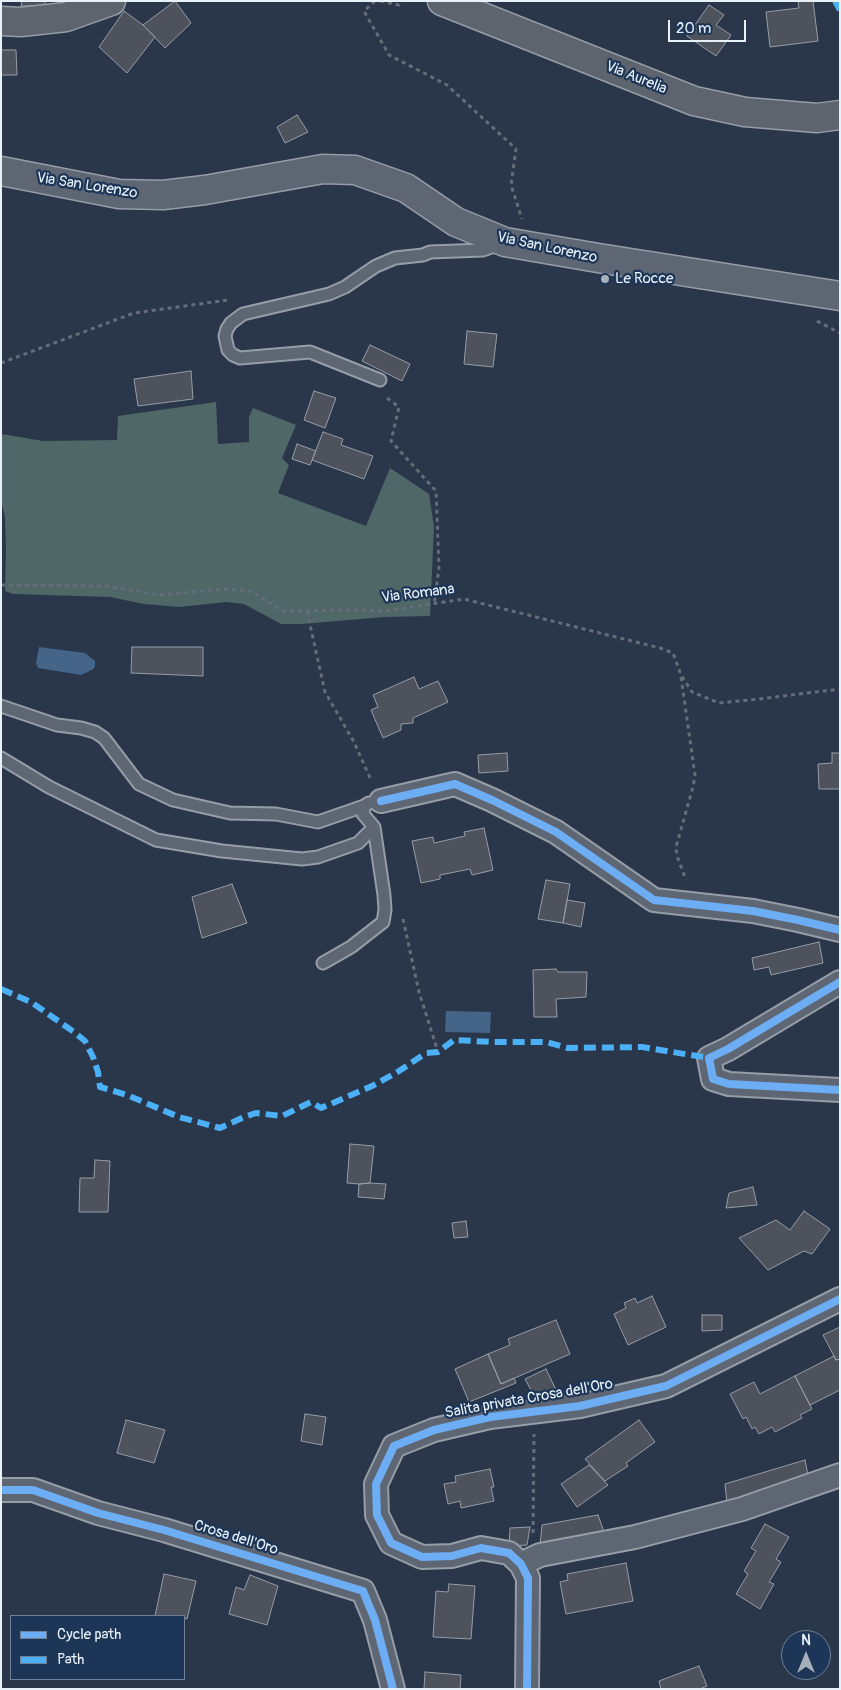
<!DOCTYPE html>
<style>
body{margin:0}
#map{position:relative;width:841px;height:1690px;overflow:hidden;background:#2a374a;font-family:Pangolin,sans-serif}
canvas{display:block}
.frame{position:absolute;inset:0;border:2px solid #e8f1f8;pointer-events:none}
.legend{position:absolute;left:10px;top:1615px;width:175px;height:65px;box-sizing:border-box;background:#1d3557;border:1px solid #6e8097;margin:0;padding:6px 9px;list-style:none;font-size:15px;color:#e8f1f8}
.legend li{display:flex;align-items:center;gap:10px;height:25px}
.legend b{width:25px;border:1px solid #6e8097}
.north{position:absolute;left:781px;top:1630px;width:50px;height:50px;box-sizing:border-box;background:#1d3557;border:1px solid #6e8097;border-radius:50%;rotate:0deg;font-size:14px;font-weight:700;line-height:20px;text-align:center;color:#e8f1f8}
.north::after{content:'';display:block;margin:auto;width:18px;height:22px;background:#a6b0bb;clip-path:polygon(50% 0,100% 100%,50% 72%,0 100%)}
.scale{position:absolute;left:668px;top:20px;width:78px;height:22px;box-sizing:border-box;border:2px solid #e8f1f8;border-top:0;padding-left:6px;font-size:15px;line-height:18px;white-space:nowrap;color:#e8f1f8;-webkit-text-stroke:4px #1d3557;paint-order:stroke}
</style>
<div id="map">
<canvas width="841" height="1690"></canvas>
<div class="frame"></div>
<ul class="legend">
<li><b style="height:6px;background:#6dadf4"></b>Cycle path</li>
<li><b style="height:6px;background:#4cb0f7"></b>Path</li>
</ul>
<div class="north">N</div>
<div class="scale">20 m</div>
</div>
<script>
const context = document.querySelector('canvas').getContext('2d');
context.lineJoin = 'round';
function paint(path, color) {
  context.fillStyle = color;
  context.fill(path, 'evenodd');
}
function poly(rows) {
  const path = new Path2D();
  for (const r of rows) {
    path.moveTo(r[0], r[1]);
    for (let i = 2; i < r.length; i += 2) path.lineTo(r[i], r[i + 1]);
  }
  return path;
}
function trace(path, color, width, dash) {
  context.strokeStyle = color;
  context.lineWidth = width;
  context.lineCap = dash ? 'butt' : 'round';
  context.setLineDash(dash || []);
  context.stroke(path);
}
function label(font, color, halo, rows, align = 'center') {
  context.font = font + ' Pangolin,sans-serif';
  context.lineWidth = 4.5;
  context.setLineDash([]);
  context.textBaseline = 'middle';
  context.strokeStyle = halo;
  context.fillStyle = color;
  for (const [text, x, y, turn = 0] of rows) {
    context.save();
    context.translate(x, y);
    context.rotate((+turn || 0) * Math.PI / 180);
    context.textAlign = isNaN(turn) ? turn : align;
    if (halo) context.strokeText(text, 0, 0);
    context.fillText(text, 0, 0);
    context.restore();
  }
}
paint(poly([
 [216,402,218,444,249,442,249,417,253,408,296,425,282,458,289,465,278,493,366,526,390,468,429,494,434,527,430,616,385,617,302,624,281,624,244,604,226,602,179,607,144,604,110,597,13,594,5,591,6,549,5,517,1,500,1,433,2,434,43,441,117,440,118,416]
]), '#4f6767');
paint(poly([
 [39,647,85,653,95,661,95,667,92,670,81,675,38,668,36,663],
 [446,1011,491,1012,490,1033,445,1032]
]), '#446488');
const building = poly([
 [22,1,45,1,45,6,21,6,22,1],
 [175,1,191,23,165,48,143,25,175,1],
 [798,1,813,1,818,41,770,47,766,12,799,8,798,1],
 [709,5,724,15,716,25,731,35,716,56,687,36,709,5],
 [124,11,143,25,155,37,127,73,99,47,124,11],
 [1,50,16,50,17,75,1,75,1,50],
 [297,115,308,132,285,143,277,127,297,115],
 [467,331,497,334,493,367,464,364,467,331],
 [370,345,410,364,402,381,362,361,370,345],
 [191,371,193,399,138,406,134,379,191,371],
 [314,391,336,398,325,428,304,420,314,391],
 [323,432,343,439,341,445,373,456,364,479,312,460,323,432],
 [297,444,316,451,310,465,292,459,297,444],
 [132,647,203,647,203,676,131,673,132,647],
 [414,677,419,689,438,681,448,702,413,718,413,723,401,724,401,730,383,738,371,710,378,707,373,695,414,677],
 [507,753,508,771,479,773,478,755,507,753],
 [832,753,840,753,840,789,819,789,818,764,832,763,832,753],
 [484,828,493,870,472,875,470,869,440,875,440,879,421,883,412,841,433,837,434,843,465,836,464,832,484,828],
 [546,880,570,884,563,923,538,919,546,880],
 [232,884,247,923,202,938,192,897,232,884],
 [567,900,585,903,581,927,563,923,567,900],
 [819,942,823,963,771,975,769,967,754,970,752,958,819,942],
 [556,969,558,972,587,972,586,997,556,999,557,1017,534,1017,533,970,556,969],
 [350,1144,374,1146,370,1183,359,1184,347,1183,350,1144],
 [95,1160,110,1161,108,1212,79,1212,80,1178,94,1178,95,1160],
 [370,1183,386,1184,384,1199,358,1197,359,1184,370,1183],
 [753,1187,757,1205,726,1208,729,1193,753,1187],
 [804,1211,830,1229,812,1254,804,1251,768,1270,739,1238,776,1220,790,1230,804,1211],
 [466,1221,468,1237,454,1238,452,1223,466,1221],
 [652,1296,666,1327,628,1345,614,1314,626,1308,624,1303,635,1298,637,1303,652,1296],
 [702,1315,722,1315,722,1330,702,1331,702,1315],
 [556,1320,570,1354,501,1384,488,1354,510,1345,508,1339,556,1320],
 [840,1327,840,1359,836,1360,823,1335,840,1327],
 [488,1354,501,1384,514,1378,516,1383,469,1402,455,1369,488,1354],
 [834,1356,836,1360,840,1359,840,1390,810,1405,795,1376,834,1356],
 [546,1369,559,1396,539,1405,525,1379,546,1369],
 [795,1376,812,1409,800,1415,802,1418,775,1432,772,1427,759,1434,755,1427,752,1429,746,1417,743,1419,730,1394,754,1382,760,1394,795,1376],
 [305,1414,326,1417,322,1445,301,1441,305,1414],
 [126,1420,165,1430,154,1463,117,1453,126,1420],
 [639,1420,655,1442,626,1463,628,1466,605,1481,585,1459,639,1420],
 [805,1460,808,1475,727,1503,725,1484,805,1460],
 [589,1465,608,1485,577,1507,561,1484,589,1465],
 [490,1469,494,1487,491,1487,494,1501,461,1508,460,1501,448,1504,444,1484,456,1482,455,1476,490,1469],
 [598,1515,605,1535,540,1545,542,1525,598,1515],
 [765,1524,789,1537,776,1559,781,1562,769,1582,774,1584,760,1609,736,1594,748,1574,744,1571,756,1551,751,1548,765,1524],
 [530,1527,527,1545,509,1546,510,1528,530,1527],
 [626,1563,633,1601,566,1614,560,1582,568,1580,567,1574,626,1563],
 [164,1574,196,1581,187,1619,184,1618,184,1616,155,1616,164,1574],
 [250,1575,278,1586,267,1625,229,1614,236,1587,244,1590,250,1575],
 [449,1584,475,1586,471,1639,433,1637,436,1591,448,1592,449,1584],
 [699,1666,707,1686,700,1689,661,1689,659,1681,699,1666],
 [425,1672,461,1675,460,1689,424,1689,425,1672]
]);
paint(building, '#4d525d');
trace(building, '#959da7', 1);
const lane = poly([
 [380,380,310,352,240,358,233,355,228,350,225,336,227,329,231,323,243,314,329,294,345,287,376,266,395,258,423,255,430,252,483,250,500,244],
 [1,706,57,725,81,728,95,732,104,738,139,784,173,800,230,813,276,814,318,822,364,806],
 [1,758,49,787,156,840,222,851,302,859,318,857,358,843,374,827],
 [323,963,351,947,383,922,385,910,384,895,374,827,363,814,364,806,369,803]
]);
const street = poly([
 [381,801,455,784,492,800,556,832,654,900,753,911,798,920,840,930],
 [840,982,728,1049,709,1058,713,1079,729,1084,840,1090],
 [1,1490,33,1490,98,1513,164,1530,363,1591,375,1620,393,1689],
 [521,1564,540,1555,635,1537,742,1509,840,1475],
 [527,1689,528,1578,521,1564,509,1553,481,1548,452,1556,422,1557,391,1543,377,1515,376,1484,394,1446,434,1430,490,1417,580,1406,666,1386,840,1299]
]);
const secondary = poly([
 [1,171,119,194,163,195,205,190,323,169,355,170,406,188,456,222,505,242,598,258,840,296]
]);
const primary = poly([
 [442,1,694,101,745,112,817,118,840,115],
 [1,21,21,22,66,17,111,1]
]);
trace(lane, '#959da7', 15);
trace(street, '#959da7', 26);
trace(secondary, '#959da7', 31);
trace(primary, '#959da7', 31);
trace(poly([
 [375,1,364,11,389,55,447,85,516,149,511,185,522,219],
 [380,1,399,5,400,1],
 [817,321,840,333],
 [1,363,134,313,228,300],
 [387,398,399,407,391,441,436,491,439,568,434,605],
 [1,585,106,586,160,595,224,589,251,591,283,611,355,610,385,611,464,599,660,648,673,653,681,675,692,692,719,703,759,699,840,689],
 [307,611,325,692,354,742,371,780],
 [681,677,695,775,693,787,676,847,677,856,686,880],
 [403,919,419,992,438,1052],
 [533,1533,534,1434]
]), '#656d78', 3, [4, 4]);
trace(lane, '#5d6672', 11);
trace(street, '#5d6672', 22);
trace(secondary, '#5d6672', 28);
trace(primary, '#5d646d', 28);
trace(poly([
 [835,1,840,10],
 [1,989,31,1002,74,1032,85,1041,93,1057,98,1072,100,1087,127,1095,179,1117,220,1128,244,1117,256,1113,282,1116,311,1102,321,1108,328,1105,372,1086,396,1073,426,1053,438,1052,454,1040,493,1042,546,1042,568,1048,642,1047,709,1058]
]), '#4cb0f7', 6, [12, 6]);
trace(poly([
 [381,801,455,784,492,800,556,832,654,900,753,911,798,920,840,930],
 [840,982,728,1049,709,1058,713,1079,729,1084,840,1090],
 [1,1490,33,1490,98,1513,164,1530,363,1591,375,1620,393,1689],
 [527,1689,528,1578,521,1564,509,1553,481,1548,452,1556,422,1557,391,1543,377,1515,376,1484,394,1446,434,1430,490,1417,580,1406,666,1386,840,1299]
]), '#6dadf4', 8);
for (const [x, y, r, color] of [
 [605,279,5,"#a6b0bb"]
]) {
  const dot = new Path2D();
  dot.arc(x, y, r, 0, 2 * Math.PI);
  context.fillStyle = color;
  context.fill(dot);
  trace(dot, '#1d3557', 2);
}
label('15px', '#e8f1f8', '#1d3557', [
 ["Via Aurelia",636,78,22],
 ["Via San Lorenzo",87,186,9],
 ["Via San Lorenzo",547,248,12],
 ["Via Romana",418,594,-7],
 ["Salita privata Crosa dell'Oro",529,1399,-10],
 ["Crosa dell'Oro",236,1538,17]
]);
label('15px', '#e8f1f8', '#1d3557', [
 ["Le Rocce",615,279]
], 'left');
</script>
